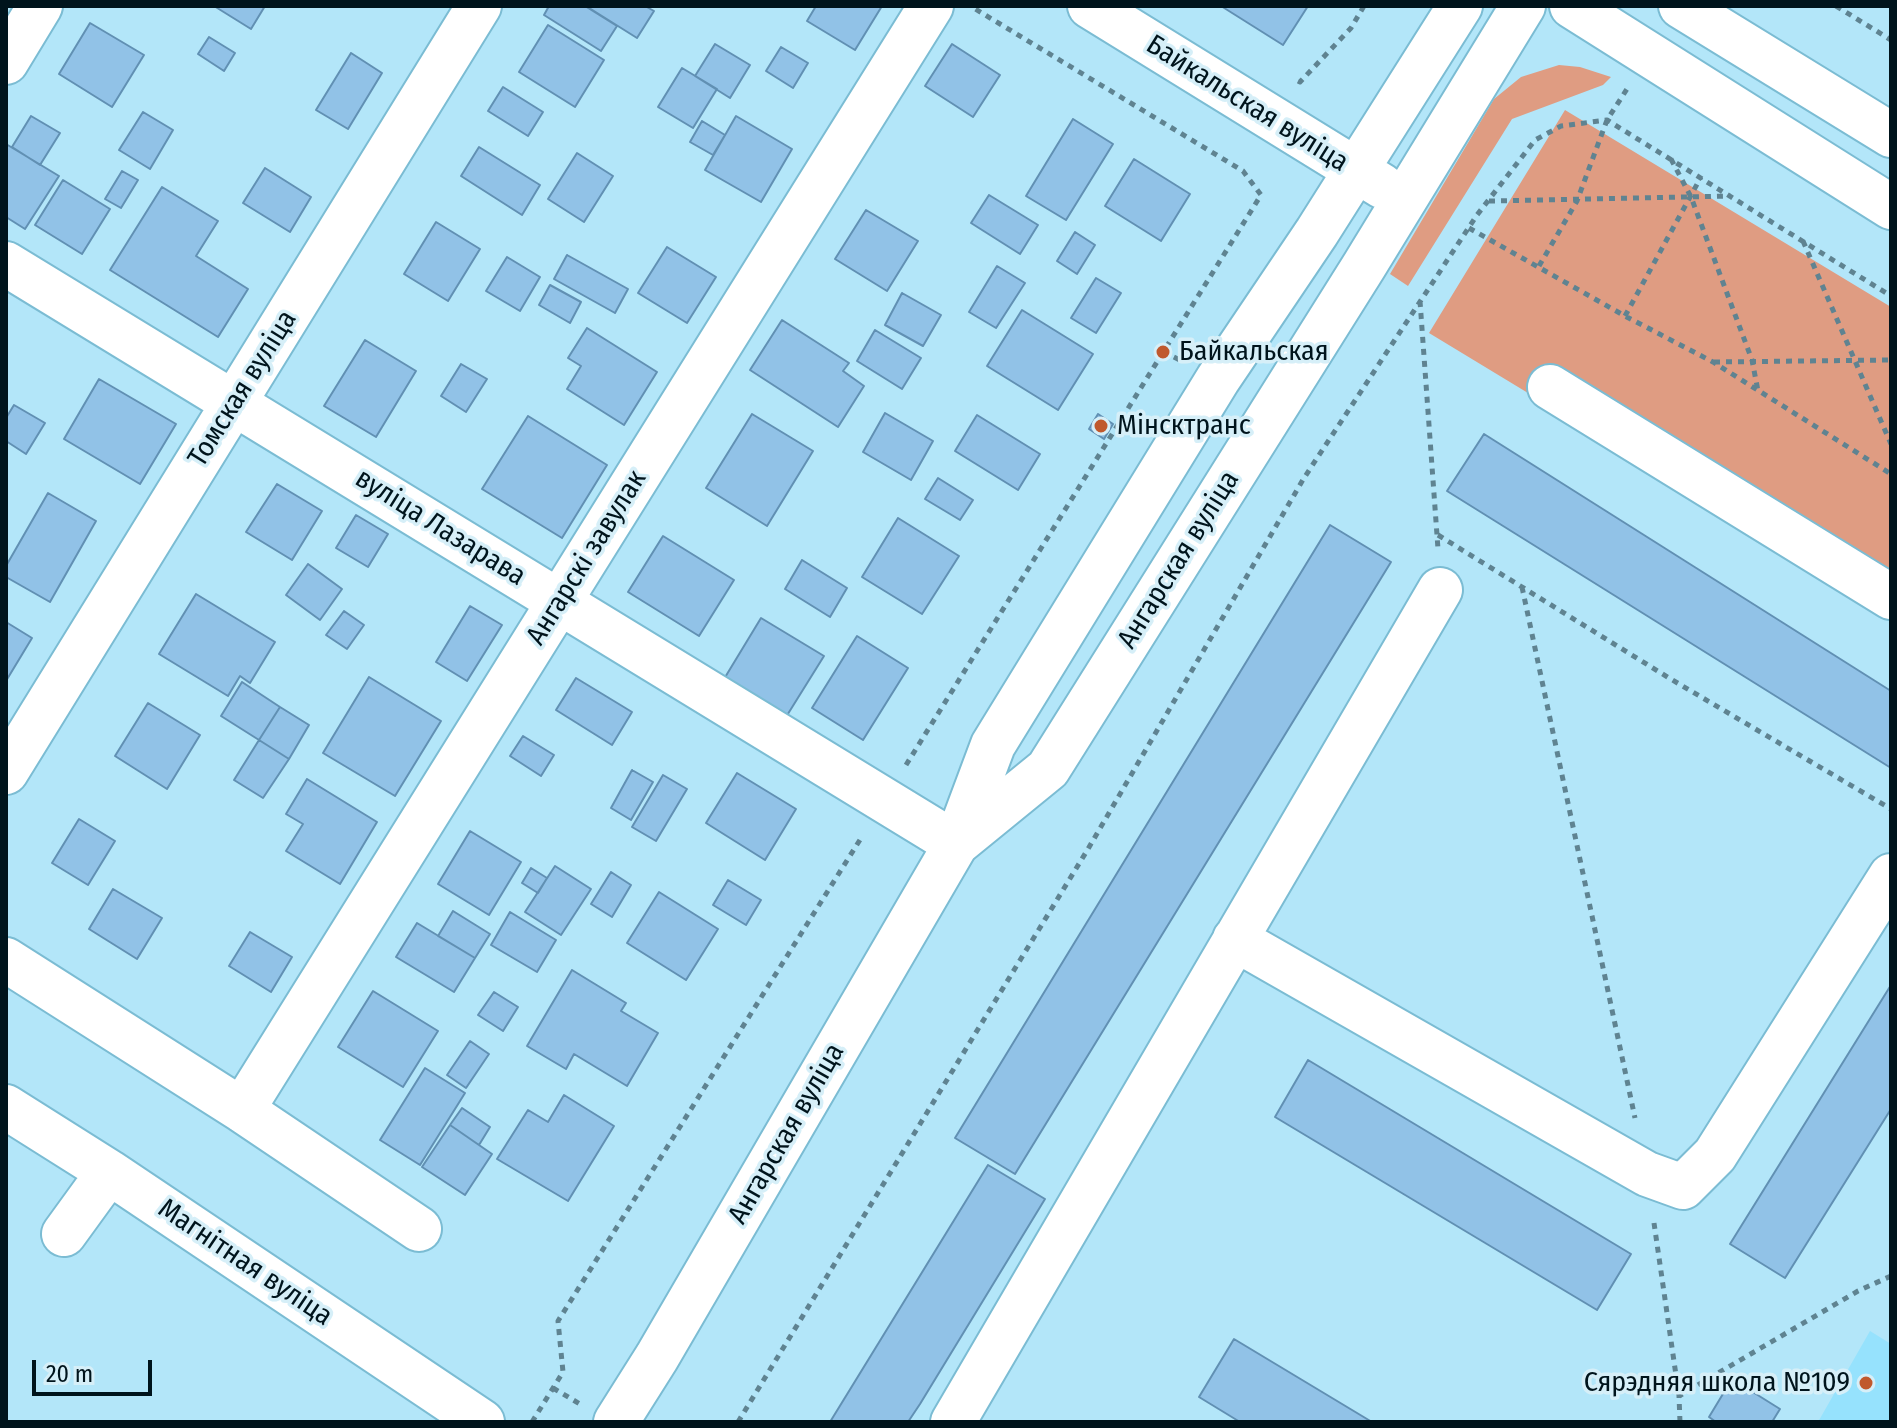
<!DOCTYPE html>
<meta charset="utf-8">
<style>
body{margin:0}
#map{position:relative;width:1897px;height:1428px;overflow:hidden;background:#b3e6f9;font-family:"Fira Sans Condensed",sans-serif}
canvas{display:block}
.frame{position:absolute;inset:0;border:8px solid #00141c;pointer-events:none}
.scale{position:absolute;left:32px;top:1360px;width:120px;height:36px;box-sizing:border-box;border:4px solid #00141c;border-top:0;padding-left:10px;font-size:24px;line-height:28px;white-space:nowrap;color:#00141c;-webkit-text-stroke:6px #d6eff8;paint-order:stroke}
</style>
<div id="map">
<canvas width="1897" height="1428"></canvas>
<div class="frame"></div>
<div class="scale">20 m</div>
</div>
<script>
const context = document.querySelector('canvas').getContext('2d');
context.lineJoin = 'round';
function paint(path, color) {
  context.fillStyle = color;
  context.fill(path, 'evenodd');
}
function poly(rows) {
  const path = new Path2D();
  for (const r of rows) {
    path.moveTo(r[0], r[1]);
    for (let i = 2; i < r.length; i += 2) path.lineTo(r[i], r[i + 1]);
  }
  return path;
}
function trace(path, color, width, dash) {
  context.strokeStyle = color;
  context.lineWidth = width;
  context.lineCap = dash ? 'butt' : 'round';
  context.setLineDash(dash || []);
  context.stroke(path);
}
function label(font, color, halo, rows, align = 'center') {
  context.font = font + ' "Fira Sans Condensed",sans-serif';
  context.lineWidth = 7;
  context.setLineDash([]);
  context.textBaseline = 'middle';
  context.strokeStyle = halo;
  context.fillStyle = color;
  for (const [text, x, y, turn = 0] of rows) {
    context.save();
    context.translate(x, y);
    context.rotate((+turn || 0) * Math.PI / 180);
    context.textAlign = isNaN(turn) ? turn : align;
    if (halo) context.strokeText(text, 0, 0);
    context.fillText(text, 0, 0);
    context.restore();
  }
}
paint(poly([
 [1870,1331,1891,1344,1891,1422,1818,1422]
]), '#96e2fd');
paint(poly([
 [1559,65,1580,67,1611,77,1603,85,1512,119,1408,286,1390,274,1494,99,1521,77],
 [1565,110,1891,307,1891,613,1429,333]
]), '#df9c82');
const building = poly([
 [214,6,265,6,251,29,214,6],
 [549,6,585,6,617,26,601,51,544,15,549,6],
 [586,6,645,6,654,11,637,38,586,6],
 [816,6,882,6,855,50,807,21,816,6],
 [1221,6,1308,6,1283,45,1221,6],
 [90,23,144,55,112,107,59,74,90,23],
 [548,25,604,60,575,107,519,72,548,25],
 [209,37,235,53,224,71,198,54,209,37],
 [715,44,750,65,730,98,695,76,715,44],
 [952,44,1000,75,973,117,925,86,952,44],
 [781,47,808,63,793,88,766,71,781,47],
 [351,53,382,73,348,129,316,110,351,53],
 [682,68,717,89,693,128,658,107,682,68],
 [503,87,543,112,528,136,488,111,503,87],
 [143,112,173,130,150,169,119,150,143,112],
 [31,116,60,133,40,165,12,147,31,116],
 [736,116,792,149,761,202,705,170,736,116],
 [1073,119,1113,144,1066,220,1026,196,1073,119],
 [702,121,725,135,713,155,690,142,702,121],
 [6,144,59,176,25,229,6,217,6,144],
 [479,147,540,185,522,215,461,176,479,147],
 [577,153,613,176,584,222,548,199,577,153],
 [1134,159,1190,194,1161,241,1105,206,1134,159],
 [265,168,311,197,290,232,243,203,265,168],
 [122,171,138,180,121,208,105,199,122,171],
 [63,180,110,209,82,254,35,225,63,180],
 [162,187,218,221,196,256,248,289,218,337,110,270,162,187],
 [989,195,1038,225,1020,254,971,223,989,195],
 [866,210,918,241,887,291,835,259,866,210],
 [436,222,480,249,448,301,404,274,436,222],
 [1075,232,1095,245,1077,274,1057,261,1075,232],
 [667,247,716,277,687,323,638,293,667,247],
 [567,255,628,289,615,313,554,279,567,255],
 [507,257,540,277,520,311,486,291,507,257],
 [997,266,1025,283,996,328,969,312,997,266],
 [1096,278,1121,293,1096,333,1071,318,1096,278],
 [550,285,581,302,570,323,539,305,550,285],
 [902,293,941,315,923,346,885,325,902,293],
 [1022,310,1093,354,1058,410,987,366,1022,310],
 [782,320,849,363,843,371,864,386,838,427,750,370,782,320],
 [587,328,657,372,624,425,567,389,581,366,568,358,587,328],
 [875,330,921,358,902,389,857,361,875,330],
 [365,340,416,371,376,437,324,406,365,340],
 [461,364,487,379,466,412,441,396,461,364],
 [99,379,176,424,140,484,64,439,99,379],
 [14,405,45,423,26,454,6,441,6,418,14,405],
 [885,413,933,441,911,480,863,452,885,413],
 [752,414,813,451,767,526,706,488,752,414],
 [1098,414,1113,424,1104,439,1089,429,1098,414],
 [977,415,1040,454,1018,490,955,451,977,415],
 [528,416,607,465,562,538,482,489,528,416],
 [1484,434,1891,691,1891,768,1447,491,1484,434],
 [938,478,973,500,960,520,925,499,938,478],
 [277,484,322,511,292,560,246,532,277,484],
 [48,493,96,521,50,602,6,577,6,566,48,493],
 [356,515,388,534,368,567,336,548,356,515],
 [898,518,959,556,922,614,862,577,898,518],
 [1330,525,1391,562,1015,1174,955,1138,1330,525],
 [663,536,734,580,699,636,628,592,663,536],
 [802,560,847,588,830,617,785,589,802,560],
 [308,564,342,589,320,620,286,595,308,564],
 [196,594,275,642,250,683,240,676,228,696,159,654,196,594],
 [470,606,502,625,467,681,436,662,470,606],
 [344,611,364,625,347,649,326,635,344,611],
 [761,618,824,656,786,717,724,679,761,618],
 [6,622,32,638,6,681,6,622],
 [857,636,908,668,863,740,812,708,857,636],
 [369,677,441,721,395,796,323,753,369,677],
 [576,678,632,712,612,745,556,710,576,678],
 [242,682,280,707,259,740,221,716,242,682],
 [148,703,200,735,167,789,115,756,148,703],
 [280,707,309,725,289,759,259,740,280,707],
 [523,736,554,755,541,776,510,756,523,736],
 [259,740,289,759,263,798,234,780,259,740],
 [632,770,653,782,631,820,611,808,632,770],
 [737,773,796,809,765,860,706,823,737,773],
 [663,775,687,789,656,841,632,827,663,775],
 [307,779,377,822,340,884,286,851,303,824,286,814,307,779],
 [79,819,115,841,88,885,52,863,79,819],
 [470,831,521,862,489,915,438,884,470,831],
 [555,866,591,889,561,935,525,912,555,866],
 [531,868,547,878,538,893,522,883,531,868],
 [611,872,631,885,612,917,591,904,611,872],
 [728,880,761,900,746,925,713,905,728,880],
 [113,889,162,918,137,959,89,929,113,889],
 [659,892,718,929,686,980,627,943,659,892],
 [453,911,490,934,475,958,438,936,453,911],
 [510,912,556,940,537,972,491,945,510,912],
 [417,923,475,958,454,992,396,957,417,923],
 [250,932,292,957,271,992,229,966,250,932],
 [572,970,626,1003,621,1011,658,1033,627,1086,574,1054,566,1069,527,1046,572,970],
 [1891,985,1891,1109,1785,1278,1730,1244,1891,985],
 [373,991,438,1031,403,1087,338,1047,373,991],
 [494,992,518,1007,503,1031,478,1015,494,992],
 [470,1041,489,1054,466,1088,447,1075,470,1041],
 [1308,1060,1631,1254,1597,1310,1275,1117,1308,1060],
 [425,1068,465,1093,420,1165,380,1140,425,1068],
 [564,1095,614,1126,568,1201,497,1159,528,1110,548,1122,564,1095],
 [462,1108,490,1127,479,1145,450,1125,462,1108],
 [450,1125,492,1154,465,1195,422,1167,450,1125],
 [988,1165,1045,1199,920,1404,908,1422,830,1422,988,1165],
 [1234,1339,1372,1422,1240,1422,1199,1397,1234,1339],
 [1732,1379,1780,1409,1772,1422,1716,1422,1709,1417,1732,1379]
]);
paint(building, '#91c2e7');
trace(building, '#6190b3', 2);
const minor = poly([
 [6,62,40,6],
 [6,264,956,844],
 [1550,387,1891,597],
 [6,772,479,6],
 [1235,939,1647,1174,1683,1187,1715,1155,1891,876],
 [6,960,242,1110,419,1229],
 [6,1107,109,1172,482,1422],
 [242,1110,931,6],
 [64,1234,109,1172],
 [953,1422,1440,590]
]);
const major = poly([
 [1090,6,1382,186],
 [1572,6,1891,207],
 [1681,6,1891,135],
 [956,844,1048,769,1364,266,1523,6],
 [616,1422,657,1357,956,844,993,745,1218,379,1317,232,1460,6]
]);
trace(minor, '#7bbcd3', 48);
trace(major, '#7bbcd3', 48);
trace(poly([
 [1836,6,1891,40],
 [1298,81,1300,82,1351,28,1364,6],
 [1671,159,1691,197,1752,360,1758,391],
 [1489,201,1731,196],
 [1469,228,1625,316,1713,362,1891,474],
 [1803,241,1891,444],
 [1539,266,1577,201,1607,120,1627,89],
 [1420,301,1438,549],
 [1625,316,1701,177],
 [1163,352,1180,360],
 [1714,362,1891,360],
 [1438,535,1669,678,1891,809],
 [1522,587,1635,1118],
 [906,765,1261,195,1243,171,972,7],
 [1654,1223,1679,1396],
 [553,1388,580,1404],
 [532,1422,563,1372,558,1321,863,835],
 [738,1422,1088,849,1304,478,1477,215,1535,140,1561,126,1607,120,1891,296],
 [1680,1422,1679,1396,1858,1291,1891,1276]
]), '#5f8391', 5, [6, 6]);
trace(minor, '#fff', 44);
trace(major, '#fff', 44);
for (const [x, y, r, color] of [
 [1163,352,8,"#c0592d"],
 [1101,426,8,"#c0592d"],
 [1866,1383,8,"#c0592d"]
]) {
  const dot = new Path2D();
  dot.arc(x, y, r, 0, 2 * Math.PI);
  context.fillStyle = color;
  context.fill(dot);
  trace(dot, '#d6eff8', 3);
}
label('28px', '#00141c', '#d6eff8', [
 ["Байкальская вуліца",1247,104,32],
 ["Томская вуліца",243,389,-58],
 ["вуліца Лазарава",440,528,32],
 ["Ангарскі завулак",587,558,-58],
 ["Ангарская вуліца",1179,560,-58],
 ["Ангарская вуліца",787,1134,-60],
 ["Магнітная вуліца",245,1263,34]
]);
label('28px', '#00141c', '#d6eff8', [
 ["Байкальская",1179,352],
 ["Мінсктранс",1117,426],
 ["Сярэдняя школа №109",1850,1383,"right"]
], 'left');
</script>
